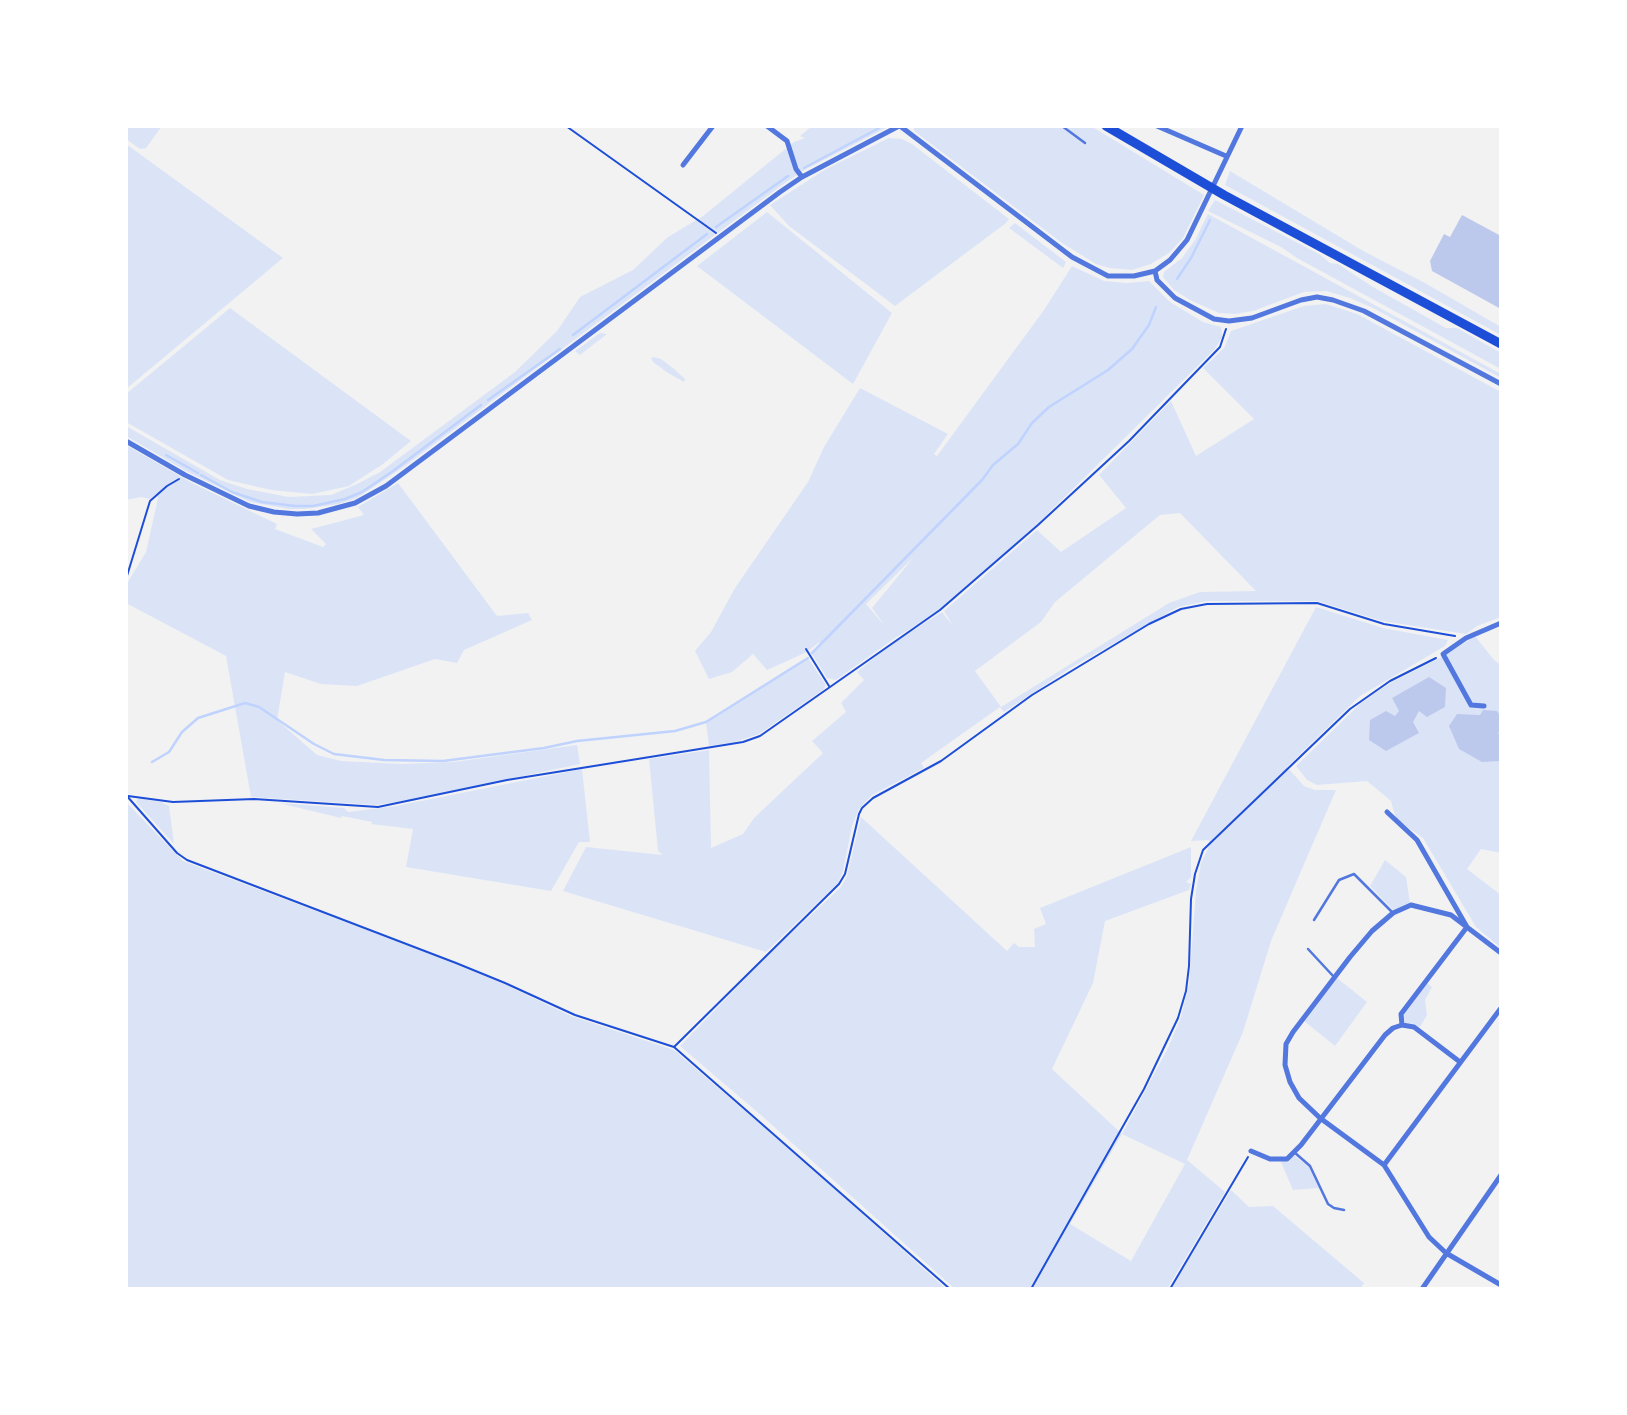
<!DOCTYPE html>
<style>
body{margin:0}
#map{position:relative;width:1627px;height:1415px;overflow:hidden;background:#f2f2f2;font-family:"Exo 2",sans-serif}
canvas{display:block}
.frame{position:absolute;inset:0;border:128px solid #fff;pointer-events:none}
</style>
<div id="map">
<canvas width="1627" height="1415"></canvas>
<div class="frame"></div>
</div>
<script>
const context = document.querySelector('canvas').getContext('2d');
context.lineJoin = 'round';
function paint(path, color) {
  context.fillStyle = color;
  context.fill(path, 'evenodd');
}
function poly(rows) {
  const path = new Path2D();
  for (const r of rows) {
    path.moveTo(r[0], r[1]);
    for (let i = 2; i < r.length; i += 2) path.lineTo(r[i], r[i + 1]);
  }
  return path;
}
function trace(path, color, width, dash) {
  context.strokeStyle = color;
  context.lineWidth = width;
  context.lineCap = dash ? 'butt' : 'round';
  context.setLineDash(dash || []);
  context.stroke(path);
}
paint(poly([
 [126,126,162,126,146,148,140,149,126,139],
 [812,126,890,126,806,169,782,185,405,466,357,498,339,504,304,509,288,509,250,502,186,471,126,436,126,426,220,480,247,489,289,497,331,495,357,484,380,472,515,372,557,331,580,297,633,270,668,237,703,216,794,142,805,138,800,136],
 [914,126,1091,126,1204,195,1183,238,1169,253,1151,264,1132,270,1110,268,1096,264,1062,243,914,131],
 [889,138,902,139,912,144,1009,219,1006,223,895,306,789,226,770,205,826,169],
 [126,144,283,258,126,389],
 [1230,171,1365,252,1425,283,1501,327,1501,335,1225,185],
 [1215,200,1319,254,1330,263,1338,264,1373,287,1446,328,1457,328,1501,353,1501,369,1297,258,1281,247,1208,211],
 [767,212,892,313,853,384,697,266],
 [1208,214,1501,374,1501,378,1373,308,1350,298,1326,291,1304,292,1253,311,1235,314,1219,313,1190,300,1174,290,1163,277,1164,272,1182,258,1195,240],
 [1015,223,1066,262,1063,268,1009,228],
 [1072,266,1104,281,1127,283,1149,281,1170,302,1203,322,1221,327,1222,337,1215,349,1015,546,940,610,895,638,847,672,836,680,827,678,812,654,824,642,818,643,807,652,767,670,753,654,732,672,709,679,695,651,711,632,735,588,808,482,824,447,860,388,948,434,934,454,937,456,1044,310],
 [913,558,872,608,885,626,866,604],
 [1326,304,1357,314,1501,392,1501,617,1477,626,1466,634,1382,621,1317,601,1207,601,1178,607,1072,667,1004,712,1000,707,921,763,924,768,872,795,859,809,852,826,843,871,838,883,766,952,563,891,586,847,663,855,658,851,649,759,709,750,711,848,743,834,754,818,823,753,812,741,846,712,841,703,864,680,857,672,891,644,942,612,953,626,944,611,1037,530,1061,552,1126,508,1099,475,1171,401,1196,456,1254,419,1203,368,1224,348,1231,331,1304,306],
 [1180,513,1256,591,1200,592,1169,603,1001,707,975,671,1041,622,1055,602,1160,515],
 [230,308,411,441,383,464,349,486,312,494,271,490,228,480,126,422,126,394],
 [600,333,607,334,580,355,575,351],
 [653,357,661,359,673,368,685,379,684,382,668,373,653,362,651,358],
 [126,445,192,483,277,524,275,529,323,547,326,544,311,529,364,515,358,507,398,483,497,616,528,613,532,620,464,650,457,663,435,659,357,686,321,684,285,672,277,720,317,755,341,761,402,764,454,762,577,745,580,764,410,800,376,805,251,797,226,656,126,603,126,585,146,552,158,498,156,494,150,499,141,497,126,500],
 [1316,607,1383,628,1448,640,1445,646,1360,696,1287,767,1304,786,1315,790,1336,790,1271,941,1243,1032,1187,1160,1225,1192,1167,1289,955,1289,762,1116,680,1046,769,954,841,887,847,876,861,817,1007,951,1014,943,1019,947,1035,947,1034,929,1046,924,1040,908,1191,847,1191,877,1186,882,1191,884,1189,890,1105,921,1093,983,1052,1069,1122,1134,1168,1048,1181,1017,1189,985,1196,891,1201,863,1208,849,1209,840,1191,841],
 [1122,1134,1185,1164,1131,1261,1070,1224],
 [1475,636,1494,660,1501,665,1501,853,1481,849,1467,869,1501,895,1501,948,1476,927,1423,838,1396,819,1391,801,1367,781,1317,785,1307,780,1296,766,1361,703,1390,683,1442,657],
 [808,658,826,685,823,690,759,734,735,742,709,746,706,722],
 [582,769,590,842,579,842,551,891,406,867,413,829,371,824,372,822,342,816,341,818,279,803,344,808,348,812,396,806],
 [138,798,161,802,169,806,174,844,136,802],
 [126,802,183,861,441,958,506,985,571,1016,674,1050,822,1177,945,1288,126,1289],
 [1385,860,1406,877,1410,903,1393,910,1370,886],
 [1337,978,1367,1002,1335,1046,1304,1021],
 [1426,982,1432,987,1425,1000,1427,1015,1420,1027,1414,1024,1405,1023,1403,1015],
 [1294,1155,1309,1167,1319,1188,1293,1190,1281,1162],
 [1231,1190,1249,1207,1273,1206,1364,1283,1360,1289,1171,1289]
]), '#dbe4f7');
trace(poly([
 [804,168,879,128],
 [716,227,788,176],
 [1177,279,1191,258,1210,220],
 [573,335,707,234],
 [488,400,560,349],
 [166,455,198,473],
 [201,475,232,492,262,502,295,506,313,506,345,499,362,492,393,471,481,405],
 [812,653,982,480,993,465,1018,444,1032,423,1049,407,1108,370,1132,349,1149,325,1156,307],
 [152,762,169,752,182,732,198,718,245,703,259,707,314,744,334,754,384,760,443,761,544,748,577,741,675,731,706,722,808,658]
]), '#bfd3fe', 2.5);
paint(poly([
 [1462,215,1501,236,1501,309,1432,271,1430,261,1444,234,1450,237],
 [1429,677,1446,688,1445,707,1427,717,1419,711,1413,722,1419,733,1386,751,1369,740,1370,720,1386,711,1395,716,1399,711,1392,698],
 [1483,710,1497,711,1501,718,1501,728,1498,733,1501,737,1501,761,1482,762,1459,749,1449,726,1457,714,1480,715]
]), '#bdc9ec');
trace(poly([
 [566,126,716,233],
 [126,579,150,501,167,486,179,479],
 [806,649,829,686],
 [126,795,177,853,187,860,456,963,505,983,575,1015,674,1047,950,1289],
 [128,796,173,802,254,799,378,807,507,780,743,742,760,736,940,610,1038,525,1129,441,1220,347,1226,329],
 [674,1047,839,884,845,874,859,814,862,808,873,798,941,761,1032,695,1149,624,1181,609,1207,604,1317,603,1384,624,1455,636],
 [1031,1289,1144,1089,1178,1018,1186,991,1189,966,1191,899,1195,874,1203,850,1350,709,1390,681,1436,658],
 [1170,1289,1248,1157]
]), '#1d4ed8', 2);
trace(poly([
 [1062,126,1085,143],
 [1314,920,1339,880,1354,874,1393,913],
 [1308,949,1334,977],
 [1294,1152,1310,1166,1328,1204,1334,1208,1344,1210]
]), '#5277de', 2.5);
trace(poly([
 [767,126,787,141,796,169,802,177],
 [900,126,1072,257,1108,276,1134,276,1155,271,1170,260,1187,240,1242,126],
 [1157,126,1226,156],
 [683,165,713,126],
 [1155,271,1157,280,1175,298,1214,319,1229,321,1252,318,1301,300,1317,297,1333,300,1364,311,1501,384],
 [126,441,185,475,249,506,274,512,297,514,318,513,355,503,386,486,780,192,802,177,899,126],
 [1484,706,1471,705,1443,654,1466,638,1501,623],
 [1387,812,1417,840,1467,927,1401,1014,1402,1025],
 [1501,953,1451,915,1411,905,1393,913,1372,931,1350,957,1293,1032,1286,1044,1285,1065,1290,1082,1299,1098,1320,1118,1384,1165,1429,1237,1446,1253,1501,1285],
 [1251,1151,1270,1159,1287,1159,1301,1145,1385,1035,1393,1028,1402,1025,1414,1027,1460,1062],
 [1384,1165,1501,1008],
 [1422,1289,1501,1175]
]), '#5277de', 5);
trace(poly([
 [1106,126,1224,195,1501,344]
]), '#1d4ed8', 9);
</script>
